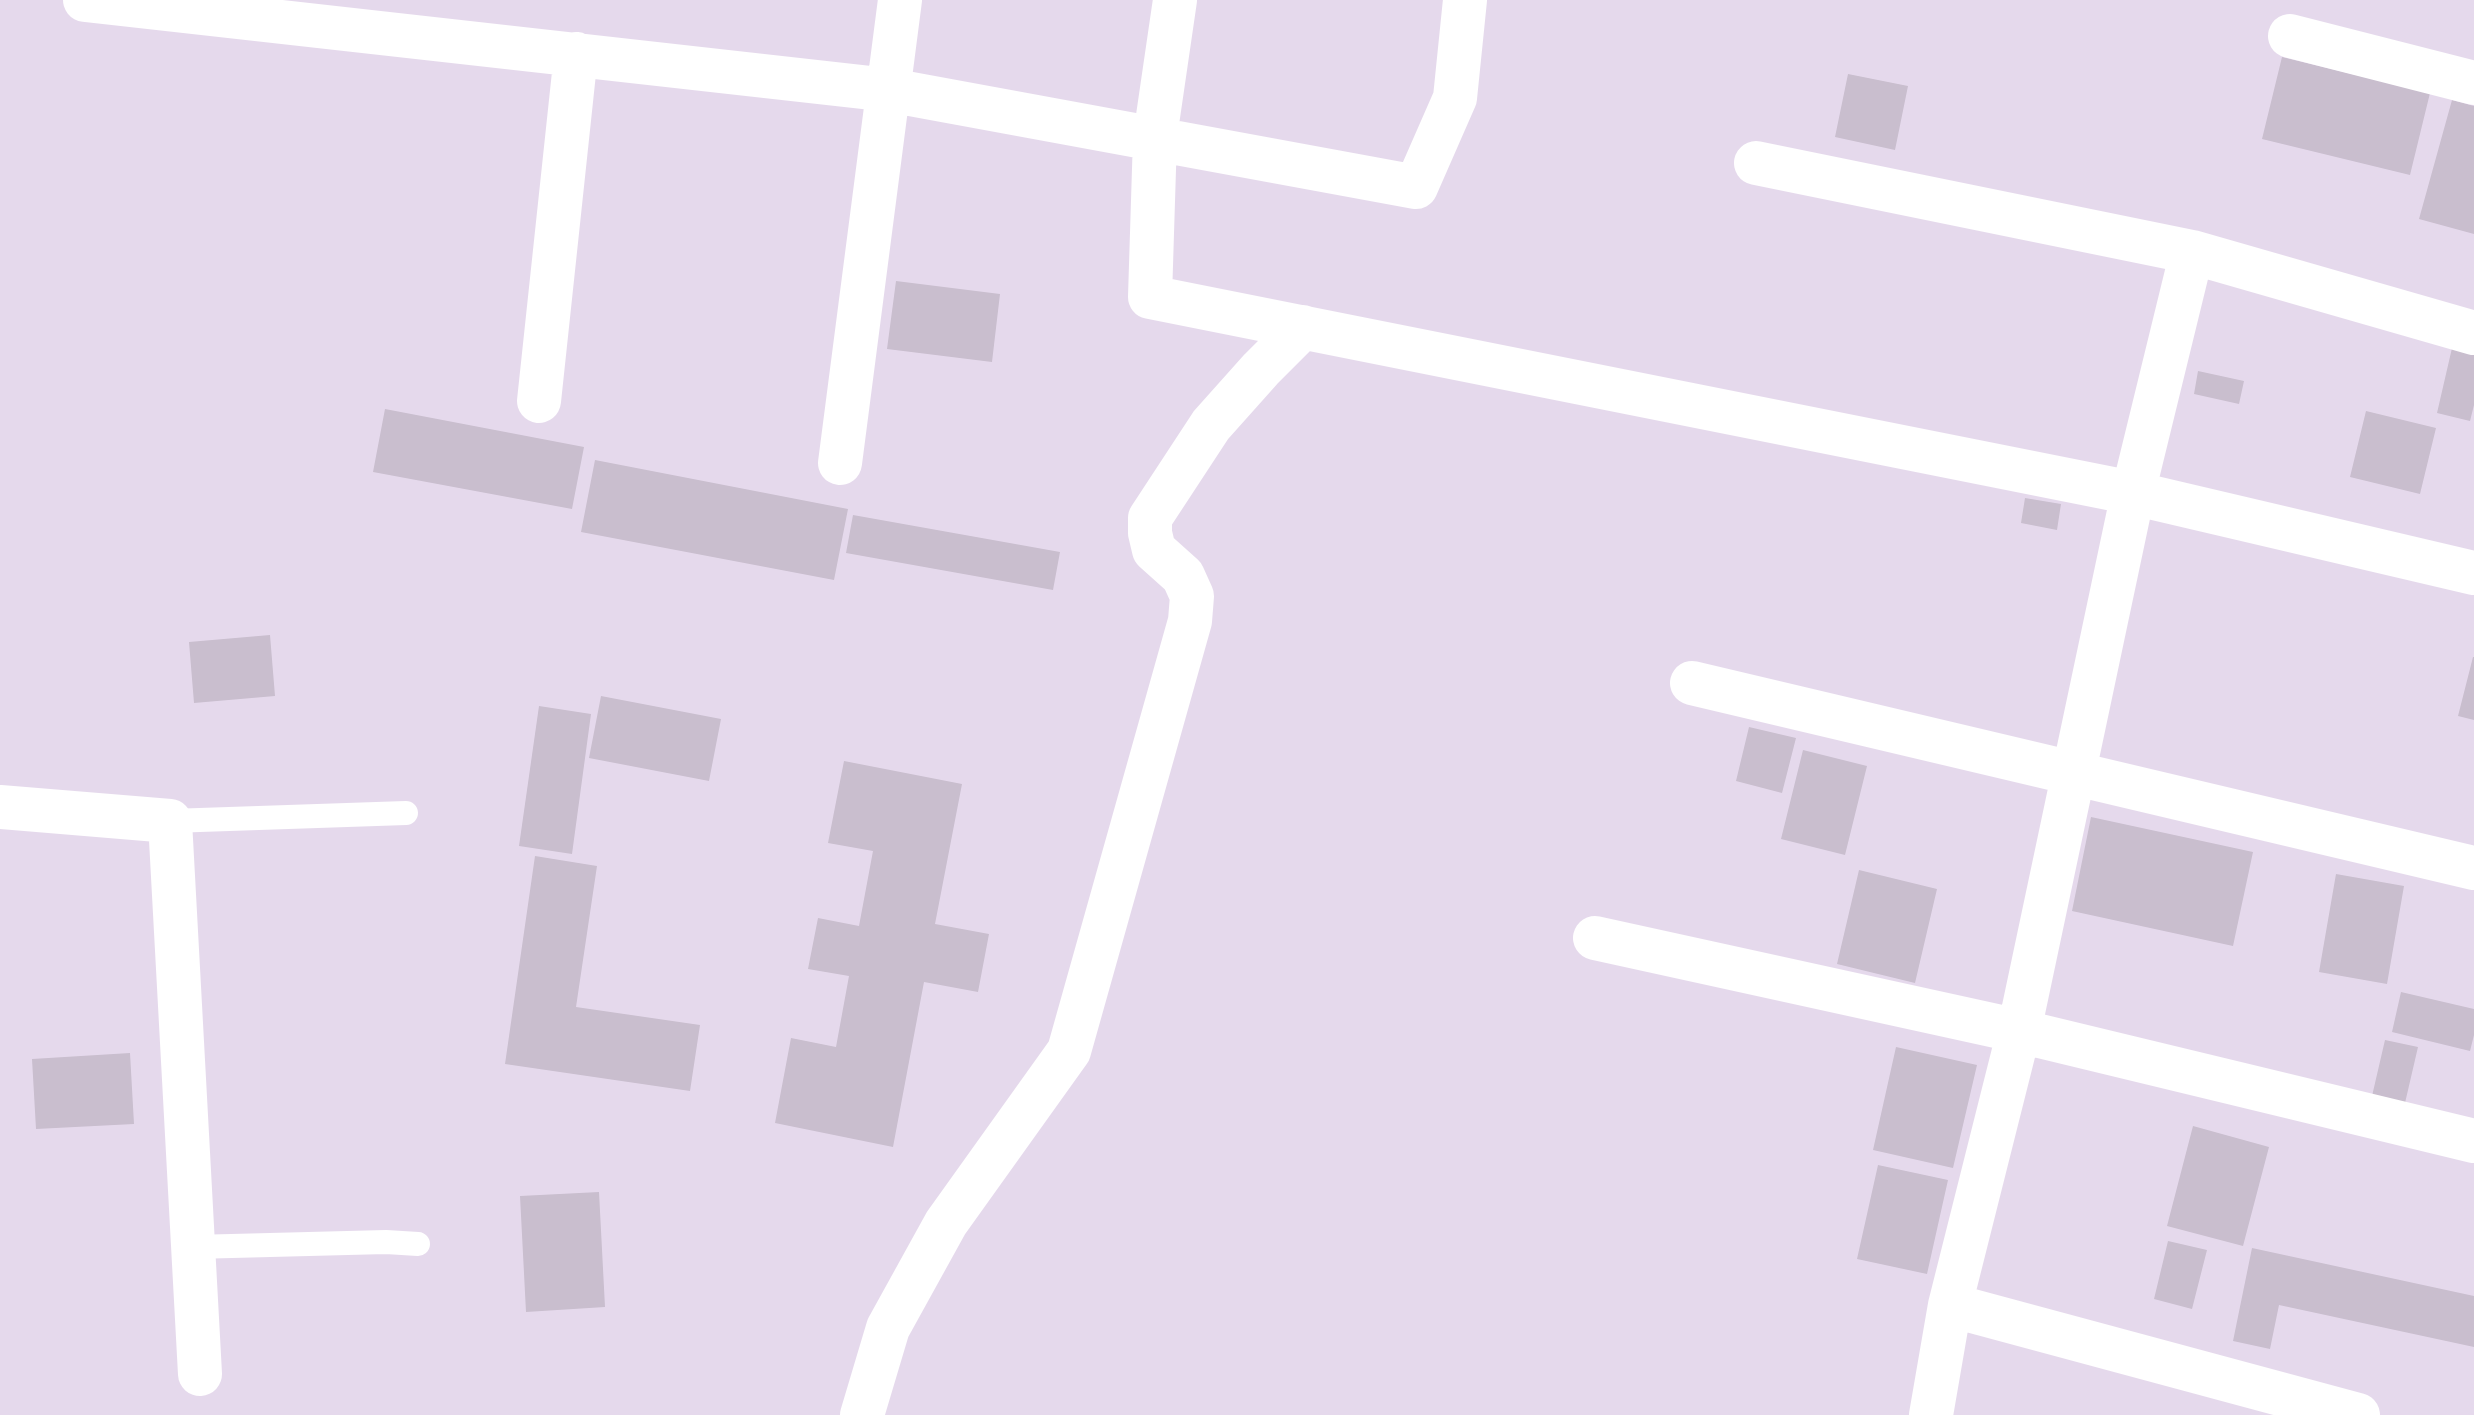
<!DOCTYPE html>
<style>
body{margin:0}
canvas{display:block;background:#e5d9ec}
</style>
<canvas width="2474" height="1415"></canvas>
<script>
const context = document.querySelector('canvas').getContext('2d');
context.lineJoin = 'round';
function paint(path, color) {
  context.fillStyle = color;
  context.fill(path, 'evenodd');
}
function poly(rows) {
  const path = new Path2D();
  for (const r of rows) {
    path.moveTo(r[0], r[1]);
    for (let i = 2; i < r.length; i += 2) path.lineTo(r[i], r[i + 1]);
  }
  return path;
}
function trace(path, color, width, dash) {
  context.strokeStyle = color;
  context.lineWidth = width;
  context.lineCap = dash ? 'butt' : 'round';
  context.setLineDash(dash || []);
  context.stroke(path);
}
paint(poly([
 [2282,57,2430,93,2410,175,2262,139],
 [1848,74,1908,86,1895,150,1835,137],
 [2452,100,2474,106,2474,234,2419,219],
 [896,281,1000,294,992,362,887,349],
 [2452,348,2474,353,2474,405,2470,421,2437,413],
 [2198,371,2244,381,2239,404,2194,394],
 [385,409,584,447,572,509,373,472],
 [2366,411,2436,428,2420,494,2350,477],
 [595,460,848,509,834,580,581,532],
 [2025,498,2061,504,2057,530,2021,523],
 [853,515,1060,552,1053,590,846,553],
 [270,635,275,696,194,703,189,642],
 [2473,657,2474,657,2474,720,2458,716],
 [601,696,721,719,709,781,589,758],
 [539,706,591,714,572,854,519,846],
 [1749,727,1796,738,1782,793,1736,781],
 [1803,750,1867,766,1845,855,1781,839],
 [844,761,962,784,935,924,989,934,978,992,924,982,893,1147,775,1123,791,1038,836,1047,849,976,808,969,818,918,859,926,873,851,828,843],
 [2091,817,2253,852,2233,946,2072,911],
 [535,856,597,866,576,1007,700,1025,690,1091,505,1064],
 [1859,870,1937,889,1915,983,1837,964],
 [2336,874,2404,886,2387,984,2319,972],
 [2401,992,2474,1009,2474,1035,2470,1051,2392,1032],
 [2385,1040,2418,1047,2405,1103,2372,1096],
 [1896,1047,1977,1065,1953,1168,1873,1150],
 [130,1053,134,1124,36,1129,32,1059],
 [2193,1126,2269,1147,2243,1246,2167,1226],
 [1878,1165,1948,1180,1927,1274,1857,1259],
 [599,1192,605,1307,526,1312,520,1196],
 [2168,1241,2207,1250,2192,1309,2154,1299],
 [2252,1248,2474,1296,2474,1347,2279,1305,2270,1349,2233,1341]
]), '#c9bece');
trace(poly([
 [170,821,406,813],
 [193,1247,386,1242,418,1244]
]), '#fff', 24);
trace(poly([
 [85,0,889,90,1416,187,1455,98,1465,0],
 [1175,0,1155,137,1150,297,2133,493,2474,573],
 [2290,36,2474,83],
 [1756,163,2192,252,2133,493,2019,1031,1950,1305,1931,1415],
 [2192,252,2474,333],
 [539,401,576,54],
 [840,463,900,0],
 [1692,683,2474,868],
 [0,807,170,821,200,1374],
 [1595,938,2019,1031,2474,1141],
 [1950,1305,2358,1415],
 [862,1415,888,1328,946,1223,1069,1051,1190,621,1192,596,1183,576,1154,550,1150,533,1150,518,1211,425,1261,369,1303,327]
]), '#fff', 44);
</script>
